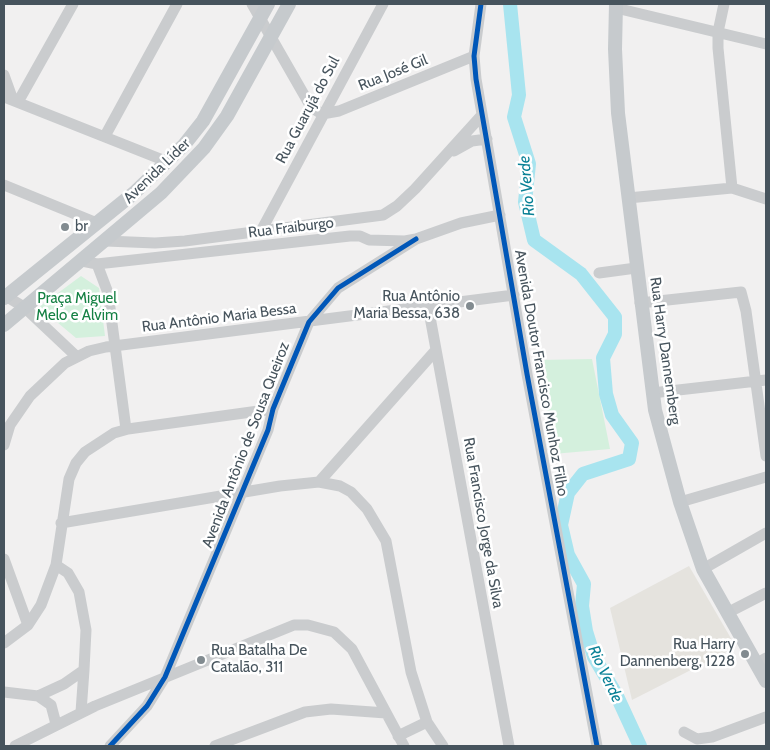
<!DOCTYPE html>
<meta charset="utf-8">
<style>
body{margin:0}
#map{position:relative;width:770px;height:750px;overflow:hidden;background:#f1f0f0;font-family:Cabin,sans-serif}
canvas{display:block}
.frame{position:absolute;inset:0;border:5px solid #47545d;pointer-events:none}
</style>
<div id="map">
<canvas width="770" height="750"></canvas>
<div class="frame"></div>
</div>
<script>
const context = document.querySelector('canvas').getContext('2d');
context.lineJoin = 'round';
function paint(path, color) {
  context.fillStyle = color;
  context.fill(path, 'evenodd');
}
function poly(rows) {
  const path = new Path2D();
  for (const r of rows) {
    path.moveTo(r[0], r[1]);
    for (let i = 2; i < r.length; i += 2) path.lineTo(r[i], r[i + 1]);
  }
  return path;
}
function trace(path, color, width, dash) {
  context.strokeStyle = color;
  context.lineWidth = width;
  context.lineCap = dash ? 'butt' : 'round';
  context.setLineDash(dash || []);
  context.stroke(path);
}
function label(font, color, halo, rows, align = 'center') {
  context.font = font + ' Cabin,sans-serif';
  context.lineWidth = 5;
  context.setLineDash([]);
  context.textBaseline = 'middle';
  context.strokeStyle = halo;
  context.fillStyle = color;
  for (const [text, x, y, turn = 0] of rows) {
    context.save();
    context.translate(x, y);
    context.rotate((+turn || 0) * Math.PI / 180);
    context.textAlign = isNaN(turn) ? turn : align;
    if (halo) context.strokeText(text, 0, 0);
    context.fillText(text, 0, 0);
    context.restore();
  }
}
paint(poly([
 [689,566,736,647,632,700,610,608]
]), '#e5e3de');
paint(poly([
 [81,276,99,288,105,336,76,338,39,307],
 [592,359,610,449,553,454,539,360]
]), '#d4f0dd');
trace(poly([
 [510,4,519,95,514,117,529,164,525,202,534,240,581,274,615,317,615,334,603,358,606,394,612,415,632,443,629,459,583,474,568,493,561,525,568,555,584,584,582,606,586,631,594,657,616,694,640,746]
]), '#a8e4ef', 14);
trace(poly([
 [252,4,311,107,322,114,339,111,474,56],
 [481,4,474,56,476,79,527,374,597,746],
 [724,4,718,32,718,48,732,188],
 [616,8,766,44],
 [4,75,13,100],
 [4,97,168,162],
 [18,102,73,4],
 [105,136,177,4],
 [454,151,472,141,487,139],
 [4,185,97,223],
 [628,198,732,188,766,199],
 [261,231,383,4],
 [106,241,155,243,185,241,383,215,397,206,415,189,482,115],
 [82,261,97,264,350,236,360,236,369,240,405,241,416,239,461,223,500,215],
 [97,264,108,293,126,429],
 [599,273,636,268],
 [4,295,24,307,76,356],
 [640,303,741,292,746,311,766,456],
 [428,306,509,746],
 [652,393,766,380],
 [4,445,10,425,30,396,65,363,89,351,106,347,514,295],
 [319,482,436,350],
 [680,502,766,477],
 [61,523,280,486,319,482,340,486,351,492,367,509,386,541,411,672,427,722,443,746],
 [4,559,28,625],
 [703,569,766,533],
 [727,613,766,593],
 [4,643,28,625,41,605,56,565,69,479,76,463,85,452,114,433,128,429,273,409],
 [757,663,766,658],
 [4,692,38,696,64,684,84,670,86,630,79,592,68,573,56,565],
 [38,696,51,705,56,724],
 [81,712,84,670],
 [684,732,697,739,712,737,766,717],
 [398,736,427,722],
 [15,746,95,706,294,625,308,625,334,632,352,649,404,746],
 [110,746,147,706,165,677,268,430,273,409,309,322,338,288,416,239],
 [215,746,305,712,331,709,386,713]
]), '#caccce', 11);
trace(poly([
 [616,4,615,49,618,113,655,410,680,502,703,569,766,681],
 [4,298,134,193,184,145,203,121,268,4],
 [4,325,161,193,204,148,227,116,289,4]
]), '#c6cacd', 14);
trace(poly([
 [481,4,474,56,476,79,527,374,597,746],
 [110,746,147,706,165,677,268,430,273,409,309,322,338,288,416,239]
]), '#0057b8', 5);
for (const [x, y, r, color] of [
 [65,227,5,"#828b90"],
 [470,306,5,"#828b90"],
 [745,654,5,"#828b90"],
 [201,660,5,"#828b90"]
]) {
  const dot = new Path2D();
  dot.arc(x, y, r, 0, 2 * Math.PI);
  context.fillStyle = color;
  context.fill(dot);
  trace(dot, '#fff', 2);
}
label('15px', '#47545d', '#fff', [
 ["Rua José Gil",393,73,-22],
 ["Rua Guarujá do Sul",308,110,-62],
 ["Avenida Líder",157,171,-44],
 ["Rua Fraiburgo",291,228,-7],
 ["Rua Antônio Maria Bessa",219,318,-7],
 ["Rua Harry Dannemberg",665,351,82],
 ["Avenida Doutor Francisco Munhoz Filho",541,373,80],
 ["Avenida Antônio de Sousa Queiroz",246,445,-69],
 ["Rua Francisco Jorge da Silva",483,523,80]
]);
label('15px', '#47545d', '#fff', [
 ["br",75,227],
 ["Rua Antônio",460,297,"right"],
 ["Maria Bessa, 638",460,314,"right"],
 ["Rua Harry",735,645,"right"],
 ["Dannenberg, 1228",735,662,"right"],
 ["Rua Batalha De",211,651],
 ["Catalão, 311",211,668]
], 'left');
label('15px', '#158144', '#fff', [
 ["Praça Miguel",77,299],
 ["Melo e Alvim",77,316]
]);
label('italic 16px', '#0a8196', '#fff', [
 ["Rio Verde",527,186,-95],
 ["Rio Verde",605,674,65]
]);
</script>
